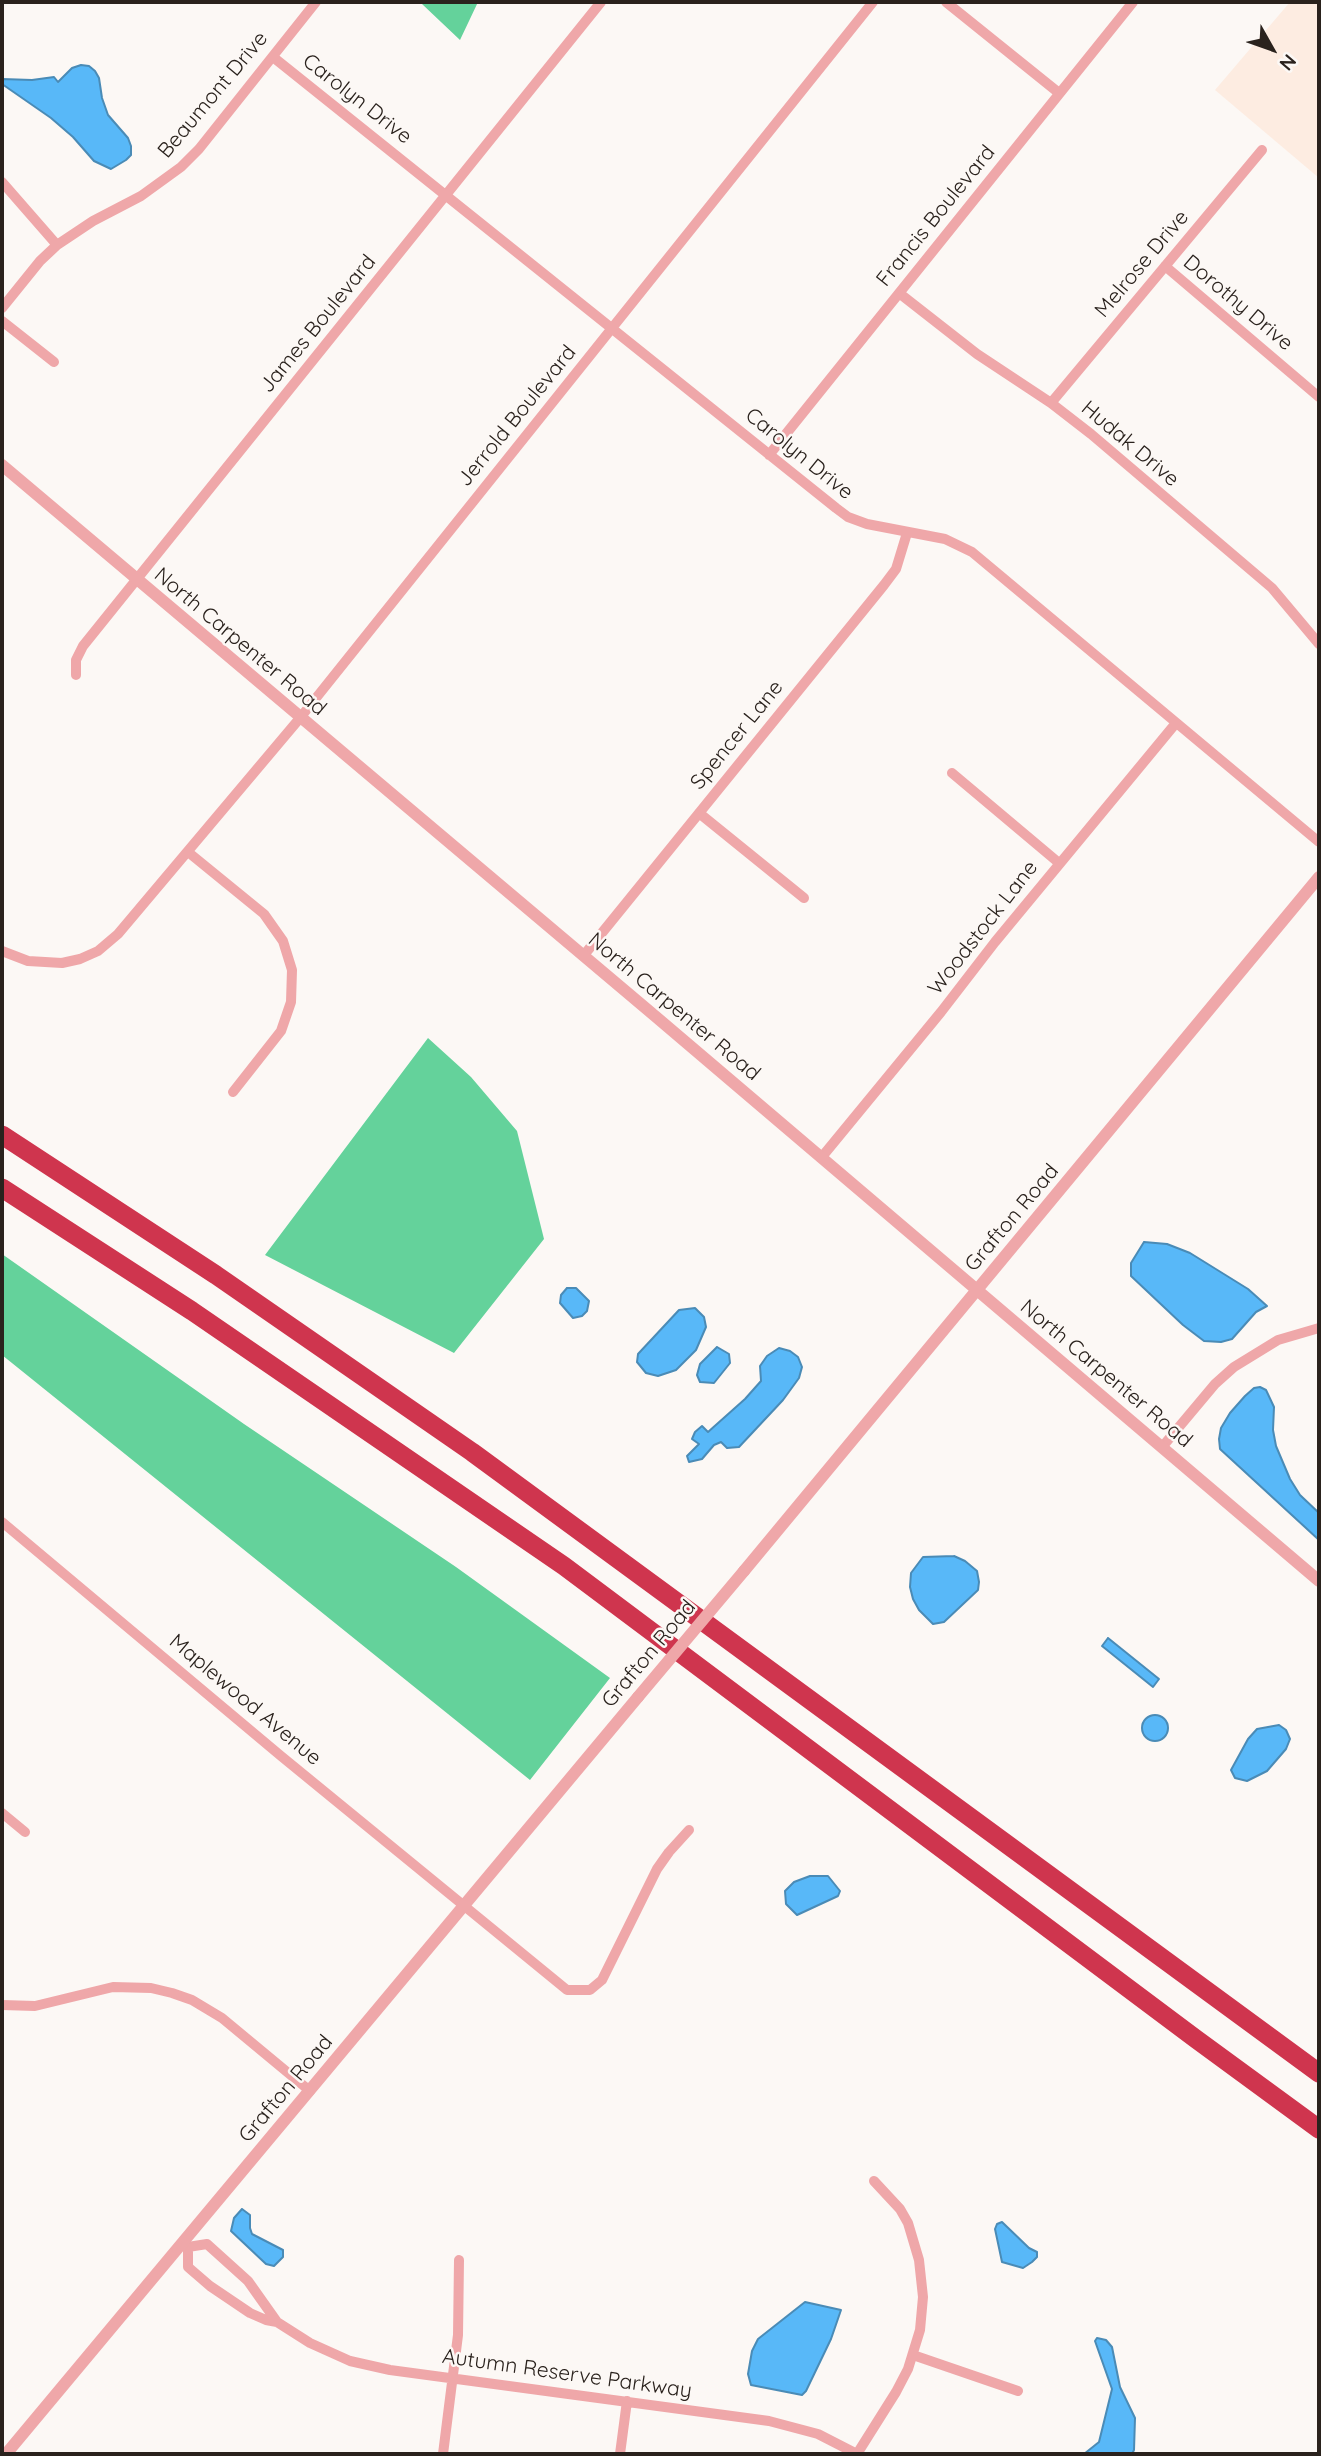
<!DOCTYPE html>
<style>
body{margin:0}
#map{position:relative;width:1321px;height:2456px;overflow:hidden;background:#fcf8f5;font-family:Quicksand,sans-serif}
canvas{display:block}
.frame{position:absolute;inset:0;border:4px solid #2a221d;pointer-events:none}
.north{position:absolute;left:1237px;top:14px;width:70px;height:70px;-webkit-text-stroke:5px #fcf8f5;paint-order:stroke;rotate:130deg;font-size:19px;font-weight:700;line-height:28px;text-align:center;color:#2a221d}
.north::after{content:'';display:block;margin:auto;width:24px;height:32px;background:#2a221d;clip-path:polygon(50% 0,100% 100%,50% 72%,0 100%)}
</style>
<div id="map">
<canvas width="1321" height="2456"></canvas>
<div class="frame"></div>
<div class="north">N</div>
</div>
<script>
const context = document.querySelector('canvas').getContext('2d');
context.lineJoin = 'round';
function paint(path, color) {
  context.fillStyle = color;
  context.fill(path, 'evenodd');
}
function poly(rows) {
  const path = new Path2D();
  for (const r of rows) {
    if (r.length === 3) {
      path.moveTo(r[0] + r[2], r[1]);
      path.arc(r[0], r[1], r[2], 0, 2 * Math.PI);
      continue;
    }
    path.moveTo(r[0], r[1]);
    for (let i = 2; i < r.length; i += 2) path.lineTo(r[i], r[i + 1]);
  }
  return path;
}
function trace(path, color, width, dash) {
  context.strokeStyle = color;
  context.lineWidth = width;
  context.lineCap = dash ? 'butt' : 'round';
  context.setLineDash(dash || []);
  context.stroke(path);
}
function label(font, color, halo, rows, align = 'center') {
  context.font = font + ' Quicksand,sans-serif';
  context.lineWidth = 5;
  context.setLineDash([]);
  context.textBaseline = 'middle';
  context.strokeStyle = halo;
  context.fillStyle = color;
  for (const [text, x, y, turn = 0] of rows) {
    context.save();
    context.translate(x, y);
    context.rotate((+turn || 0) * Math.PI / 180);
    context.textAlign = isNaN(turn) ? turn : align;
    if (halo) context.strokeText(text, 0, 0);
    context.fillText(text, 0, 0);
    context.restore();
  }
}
paint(poly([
 [1290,2,1319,2,1319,178,1215,90]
]), '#fdece1');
paint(poly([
 [424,2,478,2,460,40,422,4],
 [428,1038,471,1077,517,1131,544,1239,454,1353,265,1255],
 [2,1254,244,1424,456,1567,610,1678,530,1780,2,1355]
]), '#64d29b');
const water = poly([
 [81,65,89,66,95,71,99,78,102,98,108,115,128,138,131,146,131,155,126,160,111,169,94,161,73,137,51,118,2,84,2,79,32,80,54,77,58,82,72,68,81,65],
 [1144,1242,1167,1244,1190,1253,1248,1289,1267,1306,1256,1312,1232,1339,1221,1342,1204,1341,1183,1325,1131,1276,1131,1263,1144,1242],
 [567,1288,576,1288,589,1301,587,1311,582,1316,573,1318,560,1303,561,1295,567,1288],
 [695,1308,704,1317,706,1327,696,1350,676,1370,658,1376,646,1373,637,1362,638,1354,679,1310,695,1308],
 [717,1347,729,1354,730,1363,714,1383,700,1382,697,1375,700,1364,717,1347],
 [779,1348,790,1351,798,1357,802,1367,799,1378,783,1400,739,1447,727,1448,721,1442,714,1445,702,1459,689,1462,687,1456,699,1444,692,1439,695,1432,702,1426,708,1432,745,1399,761,1381,760,1366,767,1356,779,1348],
 [1260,1387,1266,1390,1274,1407,1273,1430,1276,1446,1290,1479,1300,1495,1319,1513,1319,1540,1220,1449,1219,1439,1221,1428,1230,1413,1245,1396,1254,1388,1260,1387],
 [954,1556,965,1561,977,1571,979,1582,978,1590,944,1622,933,1624,919,1610,913,1599,910,1587,911,1573,923,1557,954,1556],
 [1108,1638,1159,1679,1153,1687,1102,1646,1108,1638],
 [1155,1728,13],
 [1279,1725,1286,1730,1290,1739,1286,1749,1267,1771,1247,1781,1235,1778,1231,1770,1248,1739,1257,1729,1279,1725],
 [810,1876,828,1876,840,1891,838,1896,797,1915,786,1904,785,1891,794,1882,810,1876],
 [242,2209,250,2215,250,2228,252,2234,283,2250,283,2257,274,2266,266,2264,231,2231,234,2218,242,2209],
 [1002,2222,1029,2248,1037,2252,1037,2257,1032,2262,1023,2268,1002,2262,995,2229,997,2224,1002,2222],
 [805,2302,841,2310,831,2339,806,2391,802,2395,751,2385,748,2374,752,2351,758,2339,805,2302],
 [1097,2338,1106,2340,1112,2347,1120,2387,1135,2418,1134,2450,1132,2454,1084,2454,1099,2442,1112,2389,1095,2341,1097,2338]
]);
paint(water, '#58b8f8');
trace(water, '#4a8bb6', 2);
trace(poly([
 [946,2,1059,93],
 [273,57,836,508,848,517,867,524,945,539,972,552,1319,842],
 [2,182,57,245],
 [1165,266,1319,397],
 [899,293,977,354,1051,403,1091,434,1272,588,1319,644],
 [2,308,40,261,57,245,93,221,141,196,181,167,199,149,316,2],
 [2,321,54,362],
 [1051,403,1262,150],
 [769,455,1133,2],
 [76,675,76,660,83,646,601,2],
 [952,773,1059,863],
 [699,813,804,898],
 [188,852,264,914,283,941,292,970,291,1002,281,1031,233,1092],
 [2,951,28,961,62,963,80,959,98,951,118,934,300,718,873,2],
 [584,955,884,585,896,569,907,533],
 [821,1158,941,1012,995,942,1176,723],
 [1163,1446,1215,1384,1234,1367,1278,1340,1319,1328],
 [2,1522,281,1756,567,1990,590,1990,602,1980,657,1869,669,1852,689,1830],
 [2,1813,25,1832],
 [2,2005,35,2006,113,1987,151,1988,172,1993,192,2000,222,2018,310,2091],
 [277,2322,266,2320,250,2313,210,2286,188,2267,188,2247,207,2244,248,2281,277,2322,310,2343,350,2361,390,2370,769,2421,818,2434,857,2454],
 [913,2355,1018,2391],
 [443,2454,458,2335,459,2260],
 [620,2454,627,2401],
 [857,2454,896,2392,908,2369,920,2330,923,2297,919,2260,908,2223,900,2209,874,2181]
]), '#efa7a9', 10);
trace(poly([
 [2,465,655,1016,1319,1581],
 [744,1571,1319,877],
 [6,2454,638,1697]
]), '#efa7a9', 12);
trace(poly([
 [2,1135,216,1275,472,1452,1319,2073],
 [2,1188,192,1311,564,1566,1196,2039,1319,2129]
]), '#cf354e', 19);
trace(poly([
 [638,1697,744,1571]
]), '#efa7a9', 12);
label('21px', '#2a221d', '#fcf8f5', [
 ["Beaumont Drive",213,95,-50],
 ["Carolyn Drive",357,99,38],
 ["Francis Boulevard",936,216,-51],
 ["Melrose Drive",1142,264,-50],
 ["Dorothy Drive",1238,303,40],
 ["James Boulevard",318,324,-51],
 ["Jerrold Boulevard",517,416,-51],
 ["Hudak Drive",1130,444,40],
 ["Carolyn Drive",799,454,39],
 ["North Carpenter Road",240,642,40],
 ["Spencer Lane",737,735,-51],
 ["Woodstock Lane",983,928,-52],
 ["North Carpenter Road",674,1007,40],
 ["Grafton Road",1012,1218,-50],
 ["North Carpenter Road",1106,1374,40],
 ["Grafton Road",649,1654,-50],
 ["Maplewood Avenue",245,1700,40],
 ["Grafton Road",286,2089,-50],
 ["Autumn Reserve Parkway",567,2374,8]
]);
</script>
